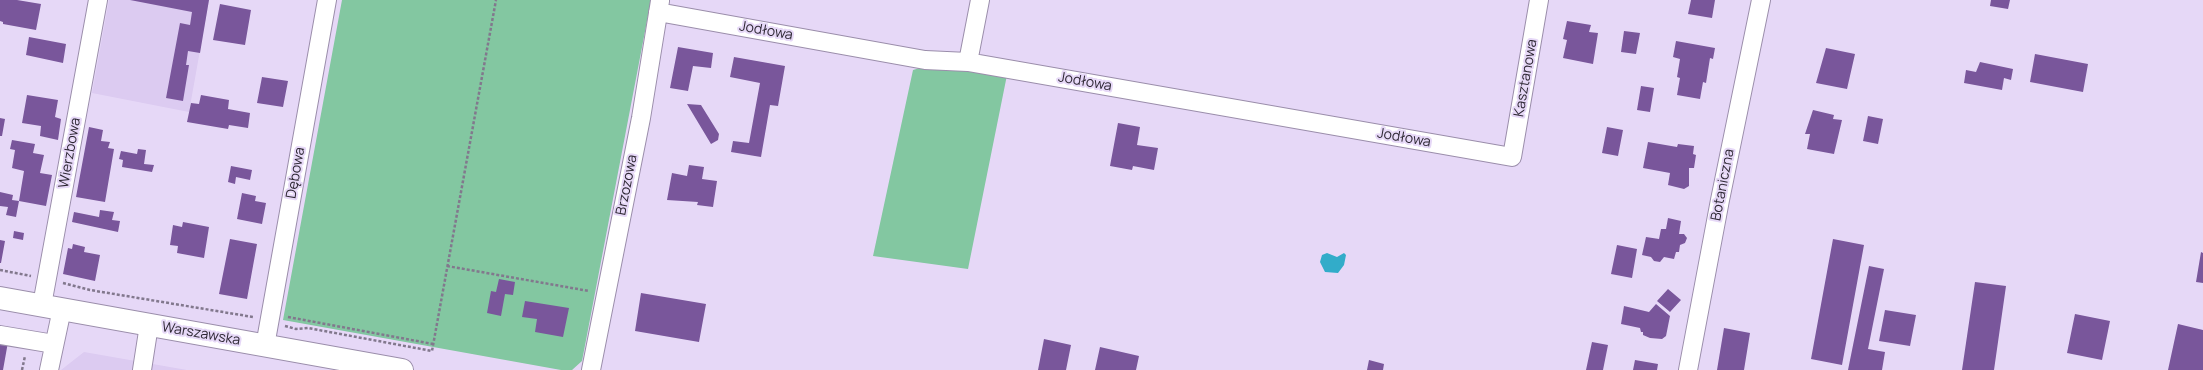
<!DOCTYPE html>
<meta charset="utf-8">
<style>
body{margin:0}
canvas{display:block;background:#e6d8f7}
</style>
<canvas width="2203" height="370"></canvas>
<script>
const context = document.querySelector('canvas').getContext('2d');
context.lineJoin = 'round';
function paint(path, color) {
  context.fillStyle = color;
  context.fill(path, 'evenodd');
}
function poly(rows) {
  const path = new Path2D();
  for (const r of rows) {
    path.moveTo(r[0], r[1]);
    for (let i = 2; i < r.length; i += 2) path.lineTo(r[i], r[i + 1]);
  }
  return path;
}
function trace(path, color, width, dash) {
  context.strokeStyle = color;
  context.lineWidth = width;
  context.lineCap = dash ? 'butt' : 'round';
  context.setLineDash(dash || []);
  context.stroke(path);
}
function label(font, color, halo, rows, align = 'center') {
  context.font = font + ' Manrope,sans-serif';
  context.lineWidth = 4;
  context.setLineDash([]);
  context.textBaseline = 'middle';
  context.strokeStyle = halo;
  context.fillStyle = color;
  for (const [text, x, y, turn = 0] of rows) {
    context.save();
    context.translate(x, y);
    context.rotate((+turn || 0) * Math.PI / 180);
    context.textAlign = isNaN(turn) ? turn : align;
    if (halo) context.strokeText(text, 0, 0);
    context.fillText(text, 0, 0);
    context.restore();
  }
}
paint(poly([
 [109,0,209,0,189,112,92,93],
 [84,352,187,370,61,370]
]), '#dccbf1');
paint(poly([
 [342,0,651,0,582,361,572,370,561,370,283,320],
 [933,64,1007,75,968,269,873,256,913,70]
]), '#83c7a1');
paint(poly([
 [1327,253,1337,257,1344,253,1346,255,1344,265,1338,273,1325,272,1320,262,1322,255]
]), '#32acc9');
paint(poly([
 [0,0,17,0,41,4,36,30,3,24,3,22,0,21],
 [130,0,209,0,200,53,188,51,186,65,189,65,183,101,166,98,180,23,190,25,192,12],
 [1691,0,1715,0,1712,18,1688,14],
 [1991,0,2010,0,2008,9,1990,6],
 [220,4,251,10,245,45,213,40],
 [1567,21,1591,25,1589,32,1598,33,1593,64,1563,58,1567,40,1563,39],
 [1624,31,1640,33,1636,54,1621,52],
 [29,37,66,44,63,63,26,55],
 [1676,41,1715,48,1713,59,1710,58,1706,83,1703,82,1700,99,1677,95,1680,78,1677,77,1680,59,1673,57],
 [678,47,713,53,711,68,693,66,688,91,670,88],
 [1826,48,1855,54,1847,89,1816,83],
 [2035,54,2088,64,2083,92,2030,82],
 [734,57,785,66,778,106,770,105,761,157,731,152,733,141,749,143,760,83,730,77],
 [1980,62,2013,69,2011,80,2004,78,2002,90,1964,83,1966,70,1976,72],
 [262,77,288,81,283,107,257,103],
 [1641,86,1654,88,1650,112,1637,110],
 [27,95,58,100,55,117,61,119,58,140,40,136,41,126,22,123],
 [201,95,229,100,228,109,250,113,248,128,229,125,228,129,187,122,191,103,199,104],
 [687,104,701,105,719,134,718,140,711,144],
 [1813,110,1834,115,1833,119,1842,120,1834,154,1807,149,1810,134,1805,134],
 [1868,116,1883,119,1878,144,1863,141],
 [0,118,5,119,2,136,0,136],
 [1118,123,1140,127,1137,145,1158,148,1154,170,1133,166,1132,170,1110,166],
 [89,127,103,130,101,141,110,142,108,148,114,149,105,202,76,197],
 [1607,127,1623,130,1618,156,1602,153],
 [12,140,35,144,33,153,44,155,40,173,52,175,46,206,19,201,24,171,12,168,15,150,10,149],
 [1648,142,1677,147,1678,144,1694,146,1693,154,1696,155,1694,168,1689,168,1689,186,1684,189,1668,185,1670,173,1643,168],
 [138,149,146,150,144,164,154,165,152,172,122,167,123,160,119,159,121,151,137,154],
 [689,165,704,167,702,179,717,181,713,207,697,205,698,202,667,200,672,173,687,176],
 [231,166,252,170,250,180,236,177,235,184,228,182],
 [0,192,13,195,12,200,19,201,16,217,6,215,8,207,0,206],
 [242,193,256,196,255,201,266,203,262,224,237,219],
 [100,210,114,212,112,220,120,221,118,232,72,222,74,212,99,217],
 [1668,218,1681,221,1679,234,1684,234,1687,238,1685,243,1680,245,1679,252,1676,252,1674,259,1664,257,1660,262,1654,261,1651,257,1642,255,1646,237,1659,239,1661,229,1666,229],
 [183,222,209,227,204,258,177,253,178,246,170,245,173,225,182,227],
 [14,231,24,233,23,240,13,238],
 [230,239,257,244,247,299,219,294],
 [1833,239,1864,245,1842,365,1811,359],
 [0,240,5,241,1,263,0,263],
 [73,244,85,247,84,252,100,255,95,281,63,274,68,248,72,249],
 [1617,245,1637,249,1632,278,1611,274],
 [2201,252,2203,253,2203,283,2196,282],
 [1869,266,1884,269,1868,349,1885,352,1882,370,1848,370],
 [499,279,515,282,513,295,505,294,501,316,487,313,491,291,496,292],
 [1975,282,2006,286,1994,370,1962,370],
 [1668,289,1681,300,1670,312,1657,301],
 [641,293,706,304,699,342,635,331],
 [525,301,569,308,563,337,535,332,537,319,522,317],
 [1656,304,1670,316,1666,336,1662,339,1650,338,1643,335,1643,332,1641,332,1640,328,1621,324,1624,306,1649,312],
 [1885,310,1916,315,1910,346,1879,341],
 [2075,314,2110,321,2102,360,2067,353],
 [2178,324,2203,330,2203,370,2168,370],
 [1724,328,1750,333,1744,370,1717,370],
 [1044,339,1071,345,1066,370,1038,370],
 [0,341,8,342,3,370,0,370],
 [1592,342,1608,345,1603,370,1586,370],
 [1100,347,1139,356,1136,370,1095,370],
 [1369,360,1384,364,1383,370,1367,370],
 [1635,360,1658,364,1657,370,1633,370]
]), '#79569b');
const minor = poly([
 [658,12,925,60,968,62,1512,157,1539,0],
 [968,62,980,0],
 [42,305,98,0],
 [0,335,54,344],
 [265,346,327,0],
 [49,370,62,309],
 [142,370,149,325],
 [591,370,641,118,660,1],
 [1688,370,1720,200,1761,0]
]);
const major = poly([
 [0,298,402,370]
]);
trace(minor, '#9b8eab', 20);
trace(major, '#9b8eab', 24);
trace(poly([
 [447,266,589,291],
 [0,270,31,276],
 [63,283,90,290,253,317],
 [288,317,433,344],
 [285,326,296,329,308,328,432,351,496,0],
 [22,370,25,356]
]), '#82788d', 2.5, [3, 2]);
trace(minor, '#fff', 18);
trace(major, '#fff', 22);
label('14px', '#2d2733', '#e6d8f7', [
 ["Jodłowa",766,31,10],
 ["Kasztanowa",1526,78,-80],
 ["Jodłowa",1085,82,10],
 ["Jodłowa",1404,138,10],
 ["Wierzbowa",70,153,-80],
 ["Dębowa",296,173,-80],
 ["Brzozowa",627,185,-79],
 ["Botaniczna",1723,185,-79],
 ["Warszawska",201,334,10]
]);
</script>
